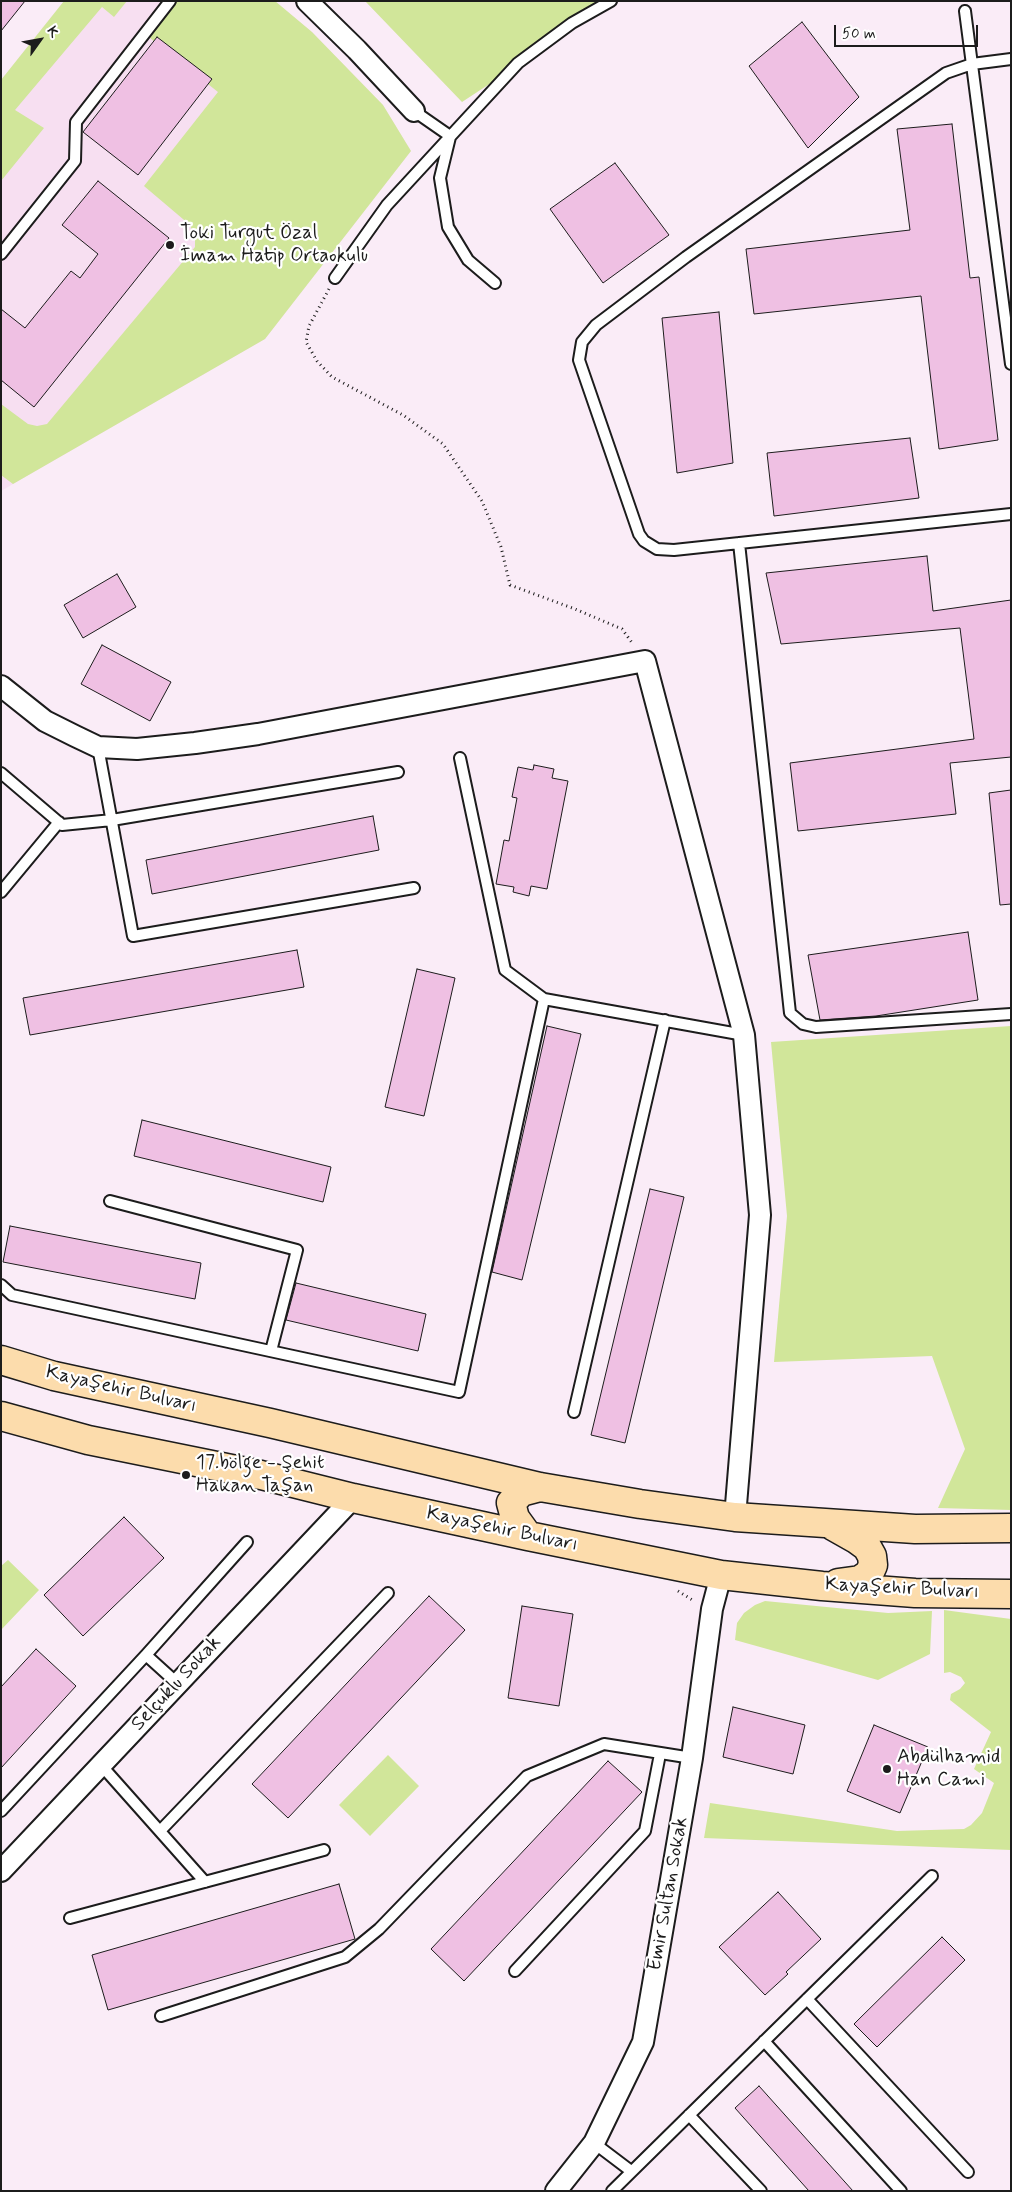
<!DOCTYPE html>
<meta charset="utf-8">
<style>
body{margin:0}
#map{position:relative;width:1012px;height:2192px;overflow:hidden;background:#faecf7;font-family:Mynerve,sans-serif}
canvas{display:block}
.frame{position:absolute;inset:0;border:2px solid #1c1c1c;pointer-events:none}
.north{position:absolute;left:15px;top:15px;width:50px;height:50px;-webkit-text-stroke:4px #fff;paint-order:stroke;rotate:58deg;font-size:14px;font-weight:700;line-height:20px;text-align:center;color:#1c1c1c}
.north::after{content:'';display:block;margin:auto;width:18px;height:22px;background:#1c1c1c;clip-path:polygon(50% 0,100% 100%,50% 72%,0 100%)}
.scale{position:absolute;left:834px;top:25px;width:144px;height:22px;box-sizing:border-box;border:2px solid #1c1c1c;border-top:0;padding-left:6px;font-size:15px;line-height:18px;white-space:nowrap;color:#1c1c1c;-webkit-text-stroke:4px #fff;paint-order:stroke}
</style>
<div id="map">
<canvas width="1012" height="2192"></canvas>
<div class="frame"></div>
<div class="north">K</div>
<div class="scale">50 m</div>
</div>
<script>
const context = document.querySelector('canvas').getContext('2d');
context.lineJoin = 'round';
function paint(path, color) {
  context.fillStyle = color;
  context.fill(path, 'evenodd');
}
function poly(rows) {
  const path = new Path2D();
  for (const r of rows) {
    path.moveTo(r[0], r[1]);
    for (let i = 2; i < r.length; i += 2) path.lineTo(r[i], r[i + 1]);
  }
  return path;
}
function trace(path, color, width, dash) {
  context.strokeStyle = color;
  context.lineWidth = width;
  context.lineCap = dash ? 'butt' : 'round';
  context.setLineDash(dash || []);
  context.stroke(path);
}
function label(font, color, halo, rows, align = 'center') {
  context.font = font + ' Mynerve,sans-serif';
  context.lineWidth = 4.5;
  context.setLineDash([]);
  context.textBaseline = 'middle';
  context.strokeStyle = halo;
  context.fillStyle = color;
  for (const [text, x, y, turn = 0] of rows) {
    context.save();
    context.translate(x, y);
    context.rotate((+turn || 0) * Math.PI / 180);
    context.textAlign = isNaN(turn) ? turn : align;
    if (halo) context.strokeText(text, 0, 0);
    context.fillText(text, 0, 0);
    context.restore();
  }
}
paint(poly([
 [64,1,275,1,312,32,383,105,411,151,265,339,1,491,1,80]
]), '#f7dff1');
paint(poly([
 [64,1,127,1,114,17,102,7,15,110,44,128,1,181,1,80],
 [170,1,275,1,312,32,383,105,411,151,265,339,13,484,1,475,1,404,28,424,37,426,47,424,195,247,195,238,190,225,144,186,218,92,145,34],
 [365,1,616,1,462,102],
 [1011,1026,1011,1510,938,1508,965,1449,932,1356,774,1362,787,1216,771,1042],
 [8,1560,39,1590,1,1630,1,1566],
 [765,1601,888,1613,932,1611,930,1654,878,1680,735,1640,737,1623,744,1613,755,1605],
 [944,1610,1011,1619,1011,1850,704,1838,710,1803,897,1831,964,1829,971,1825,982,1813,994,1783,974,1769,991,1732,950,1700,951,1694,960,1689,965,1683,961,1677,950,1672,944,1673],
 [388,1755,419,1786,370,1836,339,1805]
]), '#d1e69a');
const building = poly([
 [1,1,25,1,1,31,1,1],
 [802,22,859,97,808,148,749,66,802,22],
 [157,37,212,79,138,175,83,132,157,37],
 [952,124,970,278,979,277,998,440,939,449,921,296,754,314,746,249,910,230,897,129,952,124],
 [615,163,669,235,603,283,550,209,615,163],
 [98,181,169,238,34,407,1,380,1,309,25,328,71,271,80,278,98,254,62,225,98,181],
 [719,312,733,463,677,473,662,318,719,312],
 [910,438,919,498,774,516,767,453,910,438],
 [927,556,933,611,1011,600,1011,757,950,763,956,814,798,831,790,763,974,739,960,628,781,644,766,573,927,556],
 [117,574,136,607,83,638,64,605,117,574],
 [102,645,171,682,150,721,81,684,102,645],
 [534,765,554,769,552,778,568,781,547,889,531,886,529,896,513,892,514,887,496,884,504,840,509,841,517,798,512,797,518,767,533,770,534,765],
 [1011,790,1011,904,1000,905,989,793,1011,790],
 [373,816,379,850,152,894,146,860,373,816],
 [968,932,978,1000,876,1016,820,1020,808,955,968,932],
 [297,950,304,987,30,1035,23,998,297,950],
 [417,969,455,978,424,1116,385,1107,417,969],
 [547,1026,581,1034,522,1280,492,1272,547,1026],
 [142,1120,331,1167,323,1202,134,1156,142,1120],
 [650,1189,684,1197,625,1443,591,1435,650,1189],
 [10,1226,201,1263,195,1299,3,1262,10,1226],
 [296,1283,426,1314,418,1351,286,1320,296,1283],
 [124,1517,164,1558,83,1636,44,1595,124,1517],
 [429,1596,465,1630,288,1818,252,1784,429,1596],
 [522,1606,573,1614,559,1706,508,1698,522,1606],
 [36,1649,76,1686,1,1768,1,1687,36,1649],
 [733,1707,805,1725,793,1774,723,1757,733,1707],
 [874,1725,928,1747,900,1813,847,1791,874,1725],
 [608,1761,642,1792,464,1981,431,1949,608,1761],
 [339,1884,355,1939,108,2010,92,1955,339,1884],
 [778,1892,821,1939,786,1972,788,1974,765,1995,719,1947,778,1892],
 [942,1937,965,1960,877,2047,854,2024,942,1937],
 [759,2086,853,2191,809,2191,735,2108,759,2086]
]);
paint(building, '#efc0e3');
trace(building, '#1c1c1c', 1);
const lane = poly([
 [965,11,1011,364],
 [1011,59,972,64,946,73,686,257,596,325,582,342,579,360,639,534,644,541,657,549,674,550,1011,514],
 [414,111,450,136],
 [450,137,440,178,448,227,468,260,495,283],
 [1,254,75,161,76,122,170,1],
 [335,278,387,205,518,63,572,23,611,1],
 [739,543,790,1013,803,1024,816,1027,1011,1014],
 [98,747,133,936,414,888],
 [1,773,62,825,112,820,398,772],
 [1,892,59,822],
 [544,999,744,1035],
 [110,1201,297,1250,271,1351],
 [1,1285,12,1295,459,1392,544,999,505,970,460,758],
 [574,1412,665,1020],
 [146,1655,178,1684],
 [101,1765,205,1882],
 [1,1811,146,1655,247,1542],
 [160,1831,388,1593],
 [70,1918,324,1850],
 [515,1971,645,1831,660,1754],
 [807,1999,968,2172],
 [161,2016,345,1957,379,1929,527,1776,604,1744,692,1758],
 [764,2041,901,2191],
 [689,2115,761,2191],
 [594,2143,631,2171],
 [612,2191,932,1876]
]);
const street = poly([
 [307,1,357,50,414,111],
 [1,686,45,721,75,736,98,747,137,749,195,743,258,734,645,661,744,1035,760,1215,735,1517],
 [1,1871,353,1498],
 [556,2191,594,2143,643,2042,692,1758,712,1609,721,1575]
]);
const primary = poly([
 [1,1360,54,1376,270,1423,540,1487,640,1504,735,1517,915,1529,1011,1528],
 [1,1416,88,1440,261,1475,353,1498,528,1536,721,1575,822,1586,915,1593,1011,1594],
 [833,1526,856,1539,867,1547,872,1556,873,1565,869,1574,860,1580,838,1583],
 [528,1536,515,1518,511,1503,521,1492,540,1487]
]);
trace(lane, '#1c1c1c', 14);
trace(street, '#1c1c1c', 24);
trace(primary, '#1c1c1c', 31);
trace(poly([
 [329,289,309,326,306,342,317,361,332,377,403,415,443,444,482,501,501,547,510,585,575,609,622,629,633,644],
 [678,1591,694,1601]
]), '#1c1c1c', 3, [1, 4]);
trace(lane, '#fff', 10);
trace(street, '#fff', 20);
trace(primary, '#fcdcac', 28);
for (const [x, y, r, color] of [
 [170,245,5,"#1c1c1c"],
 [186,1475,5,"#1c1c1c"],
 [887,1769,5,"#1c1c1c"]
]) {
  const dot = new Path2D();
  dot.arc(x, y, r, 0, 2 * Math.PI);
  context.fillStyle = color;
  context.fill(dot);
  trace(dot, '#fff', 2);
}
label('20px', '#1c1c1c', '#fff', [
 ["Toki Turgut Özal",180,234],
 ["İmam Hatip Ortaokulu",180,257],
 ["17.bölge - Şehit",196,1464],
 ["Hakan Taşan",196,1487],
 ["Abdülhamid",897,1758],
 ["Han Cami",897,1781]
], 'left');
label('20px', '#1c1c1c', '#fff', [
 ["Kayaşehir Bulvarı",121,1390,13],
 ["Kayaşehir Bulvarı",502,1530,12],
 ["Kayaşehir Bulvarı",902,1589,3],
 ["Selçuklu Sokak",177,1684,-47],
 ["Emir Sultan Sokak",669,1894,-80]
]);
</script>
